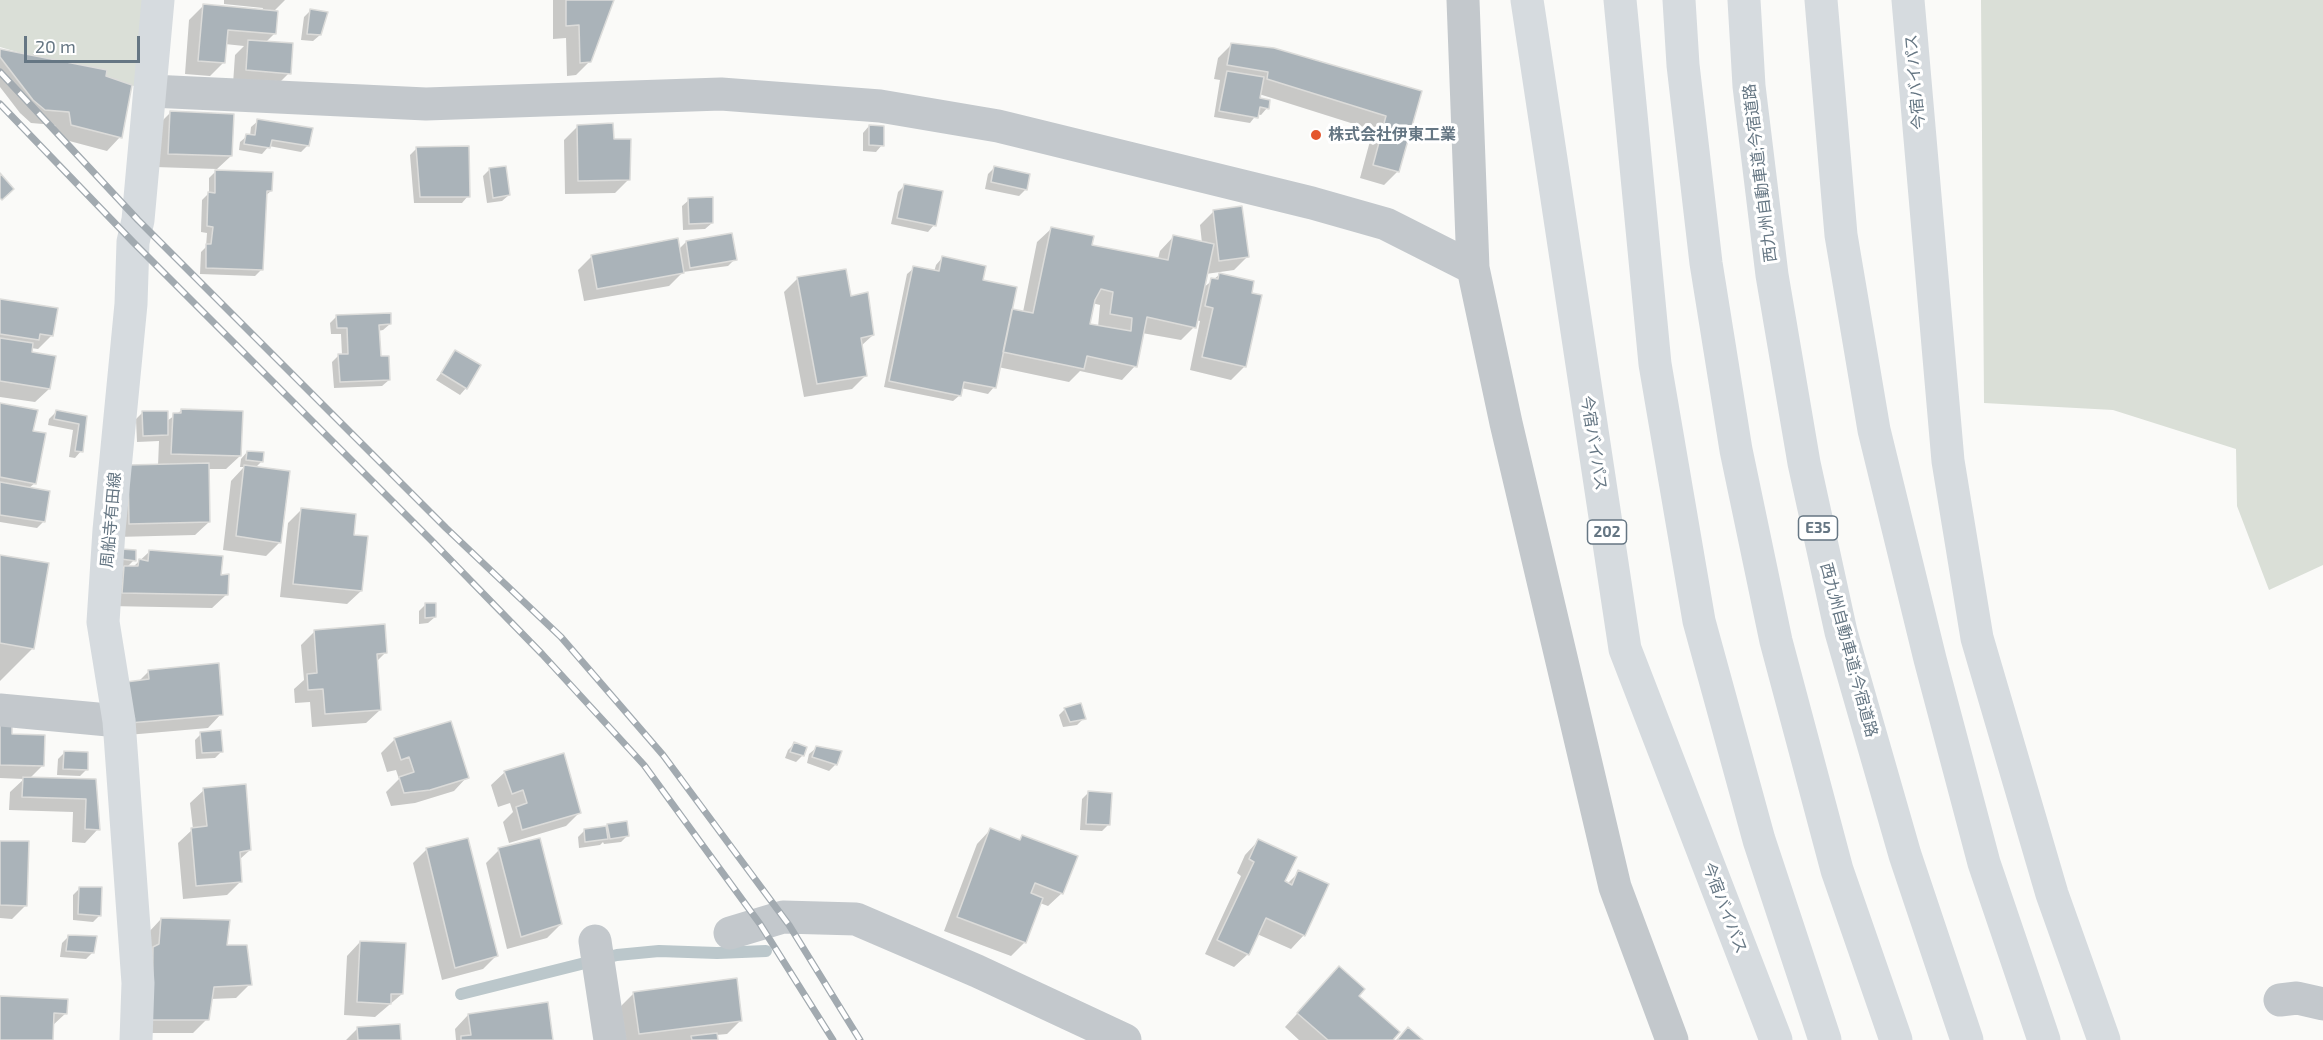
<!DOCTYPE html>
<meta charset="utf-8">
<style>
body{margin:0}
#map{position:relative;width:2323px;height:1040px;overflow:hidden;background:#fafaf8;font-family:"Exo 2",sans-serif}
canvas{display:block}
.scale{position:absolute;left:24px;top:36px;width:116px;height:27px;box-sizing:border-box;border:3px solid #657683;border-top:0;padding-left:8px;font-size:18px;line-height:21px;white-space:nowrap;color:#657683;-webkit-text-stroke:4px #fff;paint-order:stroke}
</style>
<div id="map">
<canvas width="2323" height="1040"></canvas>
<div class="scale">20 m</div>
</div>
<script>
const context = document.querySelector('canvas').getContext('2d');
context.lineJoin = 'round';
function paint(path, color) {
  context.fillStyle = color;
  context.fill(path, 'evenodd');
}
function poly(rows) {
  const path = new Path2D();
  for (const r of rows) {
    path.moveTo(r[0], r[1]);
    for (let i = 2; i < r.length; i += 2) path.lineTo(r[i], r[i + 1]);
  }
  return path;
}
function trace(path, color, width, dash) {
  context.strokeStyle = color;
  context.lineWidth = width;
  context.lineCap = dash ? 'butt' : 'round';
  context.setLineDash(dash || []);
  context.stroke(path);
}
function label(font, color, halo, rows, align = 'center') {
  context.font = font + ' "Exo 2","Noto Sans JP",sans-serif';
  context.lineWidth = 6;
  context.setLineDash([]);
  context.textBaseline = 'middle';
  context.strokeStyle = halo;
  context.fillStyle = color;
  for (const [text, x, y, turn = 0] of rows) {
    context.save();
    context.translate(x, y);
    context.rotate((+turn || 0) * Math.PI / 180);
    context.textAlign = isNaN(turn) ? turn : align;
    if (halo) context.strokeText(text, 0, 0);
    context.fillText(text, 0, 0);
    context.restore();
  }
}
paint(poly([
 [0,0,158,0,151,91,0,47],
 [1981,0,2323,0,2323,565,2269,590,2237,506,2236,449,2113,410,1984,403]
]), '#dadfd7');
paint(poly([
 [224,0,285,0,273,12,275,33,265,43,289,73,275,87,233,84,235,55,244,46,225,44,224,62,210,76,185,74,189,20,203,6,262,11,263,8,224,4],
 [553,0,612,0,590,61,576,75,567,76,566,38,553,39],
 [310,11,320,35,313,41,301,40,304,17],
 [1232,44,1420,92,1398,171,1384,185,1360,178,1373,130,1259,94,1258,99,1267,108,1261,115,1257,114,1250,123,1214,117,1220,80,1214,79,1218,58],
 [0,51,105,77,120,137,107,151,58,138,55,125,31,123,20,113,0,87],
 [170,113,231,156,217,169,155,167,157,126],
 [258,121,308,145,301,152,269,146,262,154,239,150,240,142,247,136,250,136,251,127],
 [578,126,612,140,629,179,615,193,565,194,564,140],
 [869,126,882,145,876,152,863,151,863,133],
 [417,148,468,196,462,203,414,203,410,155],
 [995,167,1025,190,1019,196,985,189,988,174],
 [490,169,509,195,502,201,487,203,483,176],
 [216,171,271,191,265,196,262,269,255,276,200,274,201,252,206,247,207,233,201,232,202,200,209,193,209,178],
 [904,186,934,225,928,232,891,224,898,192],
 [689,200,712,223,705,229,683,230,682,206],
 [1214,211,1247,257,1234,270,1206,274,1203,288,1219,275,1245,366,1231,380,1190,370,1200,321,1196,320,1194,327,1181,340,1142,333,1135,366,1122,380,1080,371,1069,382,998,367,994,387,988,394,961,388,960,395,953,401,884,387,907,274,914,268,934,272,936,265,942,258,982,281,1009,314,1023,312,1037,242,1051,229,1090,246,1158,259,1160,251,1173,237,1202,243,1200,225],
 [1092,303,1100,305,1098,327,1088,325],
 [686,242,735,259,728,266,683,272,669,286,584,301,578,270,592,256,678,250],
 [798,278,849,297,873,335,861,346,866,375,852,389,804,397,784,292],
 [0,300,52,335,38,349,31,348,30,354,49,389,35,402,0,397],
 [336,317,390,324,383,330,378,331,379,357,389,380,382,386,334,388,332,362,339,355,342,355,341,334,331,334,330,323],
 [456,352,466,388,460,395,436,380],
 [0,404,31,432,35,483,29,488,43,522,37,528,0,522],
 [182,410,240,456,226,469,208,469,209,522,195,535,116,537,115,480,158,466,159,441,137,442,136,419,143,412,167,421],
 [56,412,85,417,81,451,75,458,69,457,73,430,48,425,49,419],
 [247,452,261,462,255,468,280,542,266,556,223,550,231,481,244,467,240,467,241,459],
 [301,510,353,536,361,591,347,604,280,597,288,523],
 [149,552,226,595,212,608,109,606,111,581,126,567,115,566,115,557,134,560,127,567,133,567],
 [0,556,33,648,0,681],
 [426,604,435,617,428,623,419,624,419,611],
 [315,631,386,652,376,662,380,710,366,723,312,727,310,702,295,703,294,689,304,680,301,645],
 [149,671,221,714,208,728,116,736,138,682],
 [1065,709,1084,718,1077,725,1063,727,1059,715],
 [450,723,467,777,454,791,415,803,391,806,386,792,399,779,396,770,387,772,381,753,394,740],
 [0,726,42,766,29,779,95,781,98,829,85,843,72,842,73,812,9,810,10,792,24,779,0,778],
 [201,734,222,751,215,758,196,759,195,740],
 [794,744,803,755,796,762,785,758,788,750],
 [816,748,836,764,829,771,807,763,809,754],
 [65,752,86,770,80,776,57,775,58,759],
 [505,772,579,813,566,826,509,843,503,822,513,812,510,803,498,807,491,785],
 [204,790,250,850,239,860,241,881,227,895,183,899,178,843,193,829,190,803],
 [1088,793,1108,825,1102,831,1080,830,1082,799],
 [608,825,628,835,621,842,604,844,603,842,600,845,579,848,578,837,585,830,606,827],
 [990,830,1019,841,1023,837,1062,893,1048,906,1040,903,1025,942,1011,956,944,931,977,844],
 [467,840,496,956,483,969,442,980,413,863,426,850],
 [1258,841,1283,882,1287,884,1299,872,1304,935,1291,949,1257,934,1248,954,1234,967,1205,954,1241,876,1237,873,1245,855],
 [0,842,26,905,12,919,0,918],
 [499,850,561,924,547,938,507,949,486,863],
 [80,888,99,916,93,922,73,920,73,895],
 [161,919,225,946,250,984,236,998,210,999,207,1019,193,1033,139,1033,148,933],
 [68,937,93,952,86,959,60,957,62,943],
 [360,942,402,994,375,1017,344,1015,347,956],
 [1339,968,1357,996,1391,1040,1299,1040,1285,1027],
 [634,993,741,1020,727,1034,716,1035,717,1040,625,1040,620,1007],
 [0,998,66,1013,52,1026,52,1040,0,1040],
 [468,1015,552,1040,456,1040,455,1029],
 [358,1028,399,1040,346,1040]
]), '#0003');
trace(poly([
 [461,994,617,955,659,951,717,953,766,951]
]), '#bbc7cb', 12);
const building = poly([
 [566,0,614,0,591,62,580,63,579,25,566,26,566,0],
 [203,4,278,11,276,34,228,30,225,63,198,61,203,4],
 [310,9,328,12,321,35,307,34,310,9],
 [248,40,293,43,291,74,246,70,248,40],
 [1231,43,1274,48,1422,91,1399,172,1373,165,1386,116,1267,79,1268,72,1227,65,1231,43],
 [0,49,107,70,106,76,132,85,122,138,71,125,69,112,45,110,33,100,0,57,0,49],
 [1227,71,1264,77,1260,98,1270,100,1269,109,1260,107,1258,118,1219,111,1227,71],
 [170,111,234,114,232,156,168,154,170,111],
 [257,119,313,128,309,146,272,140,270,148,244,144,246,134,255,135,257,119],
 [613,123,614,139,631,139,630,180,578,181,577,125,613,123],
 [869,125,884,126,884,146,869,145,869,125],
 [469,146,470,197,420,197,416,147,469,146],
 [506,166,510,195,493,198,489,168,506,166],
 [994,166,1030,174,1027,190,991,182,994,166],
 [215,170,273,172,272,191,267,191,263,270,206,268,206,244,211,244,213,227,207,226,208,192,215,193,215,170],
 [0,173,14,189,2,200,0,198,0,173],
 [904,184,943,191,936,226,897,218,904,184],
 [713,197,713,223,689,224,688,198,713,197],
 [1242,206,1249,257,1219,261,1213,210,1242,206],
 [1051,227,1094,236,1092,245,1168,260,1173,235,1214,244,1196,328,1147,317,1137,367,1087,356,1084,369,1003,352,1012,309,1033,313,1051,227],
 [1101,289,1113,292,1110,314,1132,318,1131,331,1090,324,1095,300,1101,289],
 [732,233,737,260,690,268,686,241,732,233],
 [678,238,684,273,597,289,591,255,678,238],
 [942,256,986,266,983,280,1017,287,996,388,964,382,961,396,889,381,913,266,939,271,942,256],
 [846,269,851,296,868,292,874,335,861,338,867,376,817,384,797,277,846,269],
 [1219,273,1254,281,1252,293,1262,295,1246,367,1202,357,1213,308,1205,306,1211,278,1218,279,1219,273],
 [0,299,58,308,53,336,40,334,39,340,0,334,0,299],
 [391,313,391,324,379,325,381,356,389,356,390,380,340,382,338,354,348,354,347,328,337,328,336,315,391,313],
 [0,338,33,343,32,352,56,356,50,389,0,381,0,338],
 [455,350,481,365,467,389,441,373,455,350],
 [0,403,38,410,33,431,46,433,36,484,0,477,0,403],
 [181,409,243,411,241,456,171,454,173,413,181,413,181,409],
 [56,410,87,416,83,452,75,451,79,424,54,419,56,410],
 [142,411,168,411,168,435,143,436,142,411],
 [247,451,264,452,263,462,246,460,247,451],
 [209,463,210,522,129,524,128,465,209,463],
 [244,465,290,471,281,543,236,536,244,465],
 [0,482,50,491,45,522,0,515,0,482],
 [301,508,356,514,354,535,368,536,362,591,293,584,301,508],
 [121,549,136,550,136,561,121,559,121,549],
 [149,550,223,556,221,575,229,574,228,595,122,593,124,566,138,566,139,559,148,561,149,550],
 [0,555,49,563,34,649,0,643,0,555],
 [425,603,436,603,436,617,425,618,425,603],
 [385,624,387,653,377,654,381,710,325,714,323,689,308,690,307,674,317,673,314,630,385,624],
 [219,663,223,715,129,723,126,682,149,679,148,670,219,663],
 [1081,703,1086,719,1070,722,1064,708,1081,703],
 [451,721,469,778,430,790,404,793,399,777,414,772,409,757,401,760,394,738,451,721],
 [0,724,12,725,12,734,45,735,44,766,0,765,0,724],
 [221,730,223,752,202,753,200,732,221,730],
 [794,742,807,747,804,756,790,752,794,742],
 [816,746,842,751,837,765,812,757,816,746],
 [64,751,88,752,88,770,63,769,64,751],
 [564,753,581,813,522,830,516,807,527,803,523,790,512,794,504,771,564,753],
 [23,777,96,779,100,830,85,829,86,799,22,797,23,777],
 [246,784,251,850,240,852,242,882,196,886,191,828,207,826,203,788,246,784],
 [1088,791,1112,793,1110,825,1086,824,1088,791],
 [627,821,629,836,610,839,607,824,627,821],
 [606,826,608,839,585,842,584,829,606,826],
 [990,828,1020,840,1022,835,1078,856,1063,894,1035,883,1031,893,1043,898,1026,943,957,917,990,828],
 [468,838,498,956,455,968,426,848,468,838],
 [540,838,562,924,521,937,498,848,540,838],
 [1258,839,1297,857,1285,881,1292,885,1298,870,1329,884,1305,936,1266,918,1249,955,1217,940,1254,862,1249,859,1258,839],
 [0,841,29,841,27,906,0,905,0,841],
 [79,887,102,887,101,916,78,914,79,887],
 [161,918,230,920,227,945,247,945,252,985,214,987,209,1020,152,1020,153,947,159,944,161,918],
 [68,935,97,936,94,953,66,951,68,935],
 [360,941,406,943,403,994,391,994,391,1004,357,1002,360,941],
 [1339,966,1365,989,1359,996,1400,1032,1393,1040,1328,1040,1297,1013,1339,966],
 [737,978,742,1021,639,1034,633,992,737,978],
 [0,996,68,999,67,1014,54,1013,53,1040,0,1040,0,996],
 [548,1002,553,1040,461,1040,461,1036,471,1035,468,1014,548,1002],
 [400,1024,401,1040,358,1040,357,1027,400,1024],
 [1408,1027,1423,1040,1397,1040,1408,1027],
 [717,1033,718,1040,692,1040,691,1036,717,1033]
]);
paint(building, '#aab3b9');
trace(building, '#dcdcda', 1.5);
trace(poly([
 [1463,0,1473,268,1506,423,1615,887,1672,1040],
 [151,91,426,104,721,94,880,106,998,126,1312,203,1386,224,1473,268],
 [0,710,119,721],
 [730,933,783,917,856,919,977,971,1125,1040],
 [595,941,610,1040],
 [2280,1000,2297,998,2323,1004]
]), '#c3c8cc', 33);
trace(poly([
 [136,1040,138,983,119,721,103,622,109,530,131,304,133,242,138,220,158,0]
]), '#d6dbdf', 33);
trace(poly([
 [1527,0,1625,649,1776,1040],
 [1620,0,1655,364,1699,621,1759,840,1825,1040],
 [1679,0,1683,65,1706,263,1736,450,1776,641,1837,870,1896,1040],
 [1744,0,1749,86,1772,275,1804,463,1841,632,1905,855,1967,1040],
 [1821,0,1841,235,1874,430,1930,659,1984,863,2044,1040],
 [1908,0,1948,461,1977,638,2052,894,2104,1040]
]), '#d6dbdf', 33);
const rail = poly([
 [0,72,138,220,446,528,561,637,663,755,789,925,860,1040],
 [0,104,133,242,432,541,542,654,644,765,760,924,833,1040]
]);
trace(rail, '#a2aab0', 7);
trace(rail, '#fff', 4.5, [14]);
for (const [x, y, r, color] of [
 [1316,135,6,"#e4572e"]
]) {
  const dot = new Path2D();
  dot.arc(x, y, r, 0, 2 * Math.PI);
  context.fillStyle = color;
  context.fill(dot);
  trace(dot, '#fff', 2);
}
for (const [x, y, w] of [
 [1818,528,39],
 [1607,532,39]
]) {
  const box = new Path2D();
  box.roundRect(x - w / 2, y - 12, w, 24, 4.5);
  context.fillStyle = '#fff';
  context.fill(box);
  trace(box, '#657683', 1.5);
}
label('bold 15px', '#657683', null, [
 ["E35",1818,528],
 ["202",1607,532]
]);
label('16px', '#657683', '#fff', [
 ["今宿バイパス",1915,82,-95],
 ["西九州自動車道;今宿道路",1760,173,-97],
 ["今宿バイパス",1594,443,81],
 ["周船寺有田線",111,520,-85],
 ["西九州自動車道;今宿道路",1849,650,75],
 ["今宿バイパス",1725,908,69]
]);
label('bold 16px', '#657683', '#fff', [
 ["株式会社伊東工業",1328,135]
], 'left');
</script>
